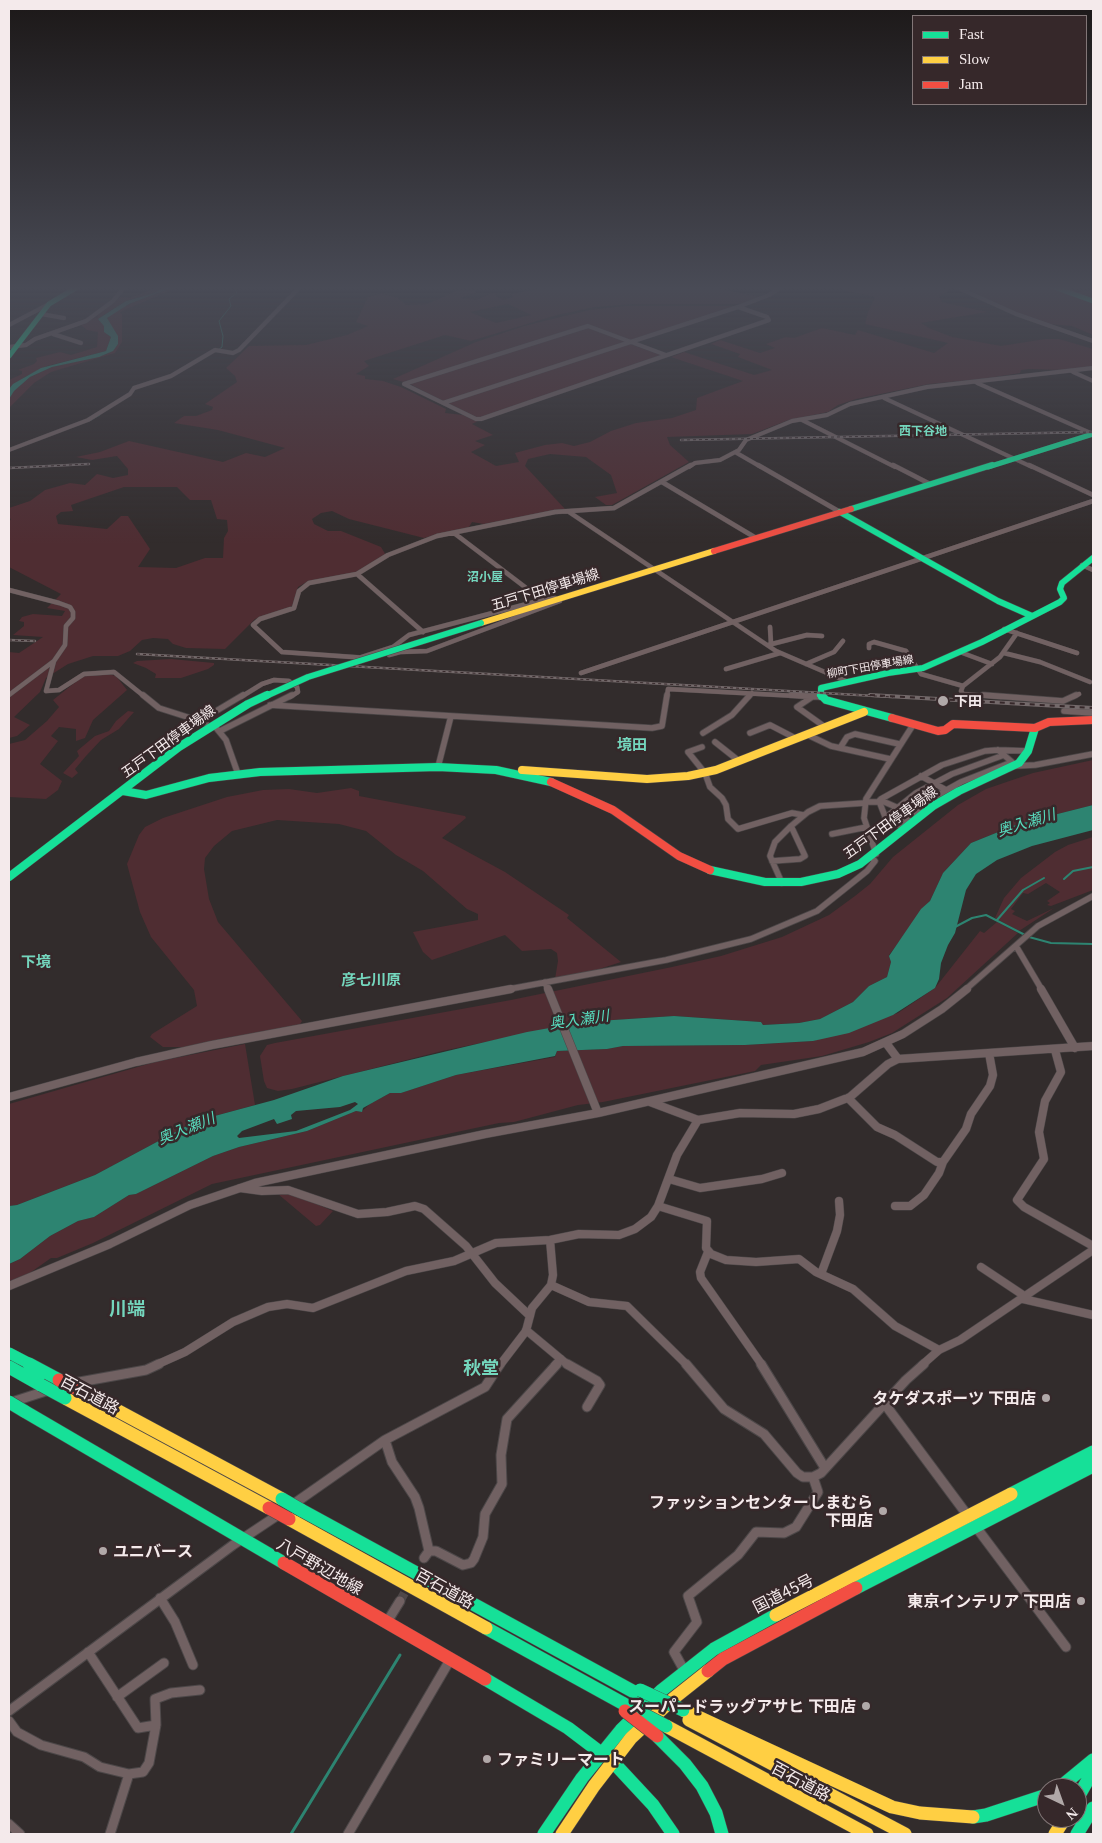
<!DOCTYPE html>
<meta charset="utf-8">
<style>
body{margin:0}
#map{position:relative;width:1102px;height:1843px;overflow:hidden;background:#322c2c;font-family:Georgia,serif}
canvas{display:block}
.frame{position:absolute;inset:0;border:10px solid #f4eaeb;pointer-events:none}
.legend{position:absolute;left:912px;top:15px;width:175px;height:90px;box-sizing:border-box;background:#36282a;border:1px solid #827677;margin:0;padding:6px 9px;list-style:none;font-size:15px;color:#f4eaeb}
.legend li{display:flex;align-items:center;gap:10px;height:25px}
.legend b{width:25px;border:1px solid #827677}
.north{position:absolute;left:1037px;top:1778px;width:50px;height:50px;box-sizing:border-box;background:#36282a;border:1px solid #827677;border-radius:50%;rotate:138deg;font-size:14px;font-weight:700;line-height:20px;text-align:center;color:#f4eaeb}
.north::after{content:'';display:block;margin:auto;width:18px;height:22px;background:#b0a8a8;clip-path:polygon(50% 0,100% 100%,50% 72%,0 100%)}
</style>
<div id="map">
<canvas width="1102" height="1843"></canvas>
<div class="frame"></div>
<ul class="legend">
<li><b style="height:6px;background:#16e098"></b>Fast</li>
<li><b style="height:6px;background:#ffcf43"></b>Slow</li>
<li><b style="height:6px;background:#f24e42"></b>Jam</li>
</ul>
<div class="north">N</div>
</div>
<script>
const context = document.querySelector('canvas').getContext('2d');
context.lineJoin = 'round';
function paint(path, color) {
  context.fillStyle = color;
  context.fill(path, 'evenodd');
}
function poly(rows) {
  const path = new Path2D();
  for (const r of rows) {
    path.moveTo(r[0], r[1]);
    for (let i = 2; i < r.length; i += 2) path.lineTo(r[i], r[i + 1]);
  }
  return path;
}
function trace(path, color, width, dash) {
  context.strokeStyle = color;
  context.lineWidth = width;
  context.lineCap = dash ? 'butt' : 'round';
  context.setLineDash(dash || []);
  context.stroke(path);
}
function label(font, color, halo, rows, align = 'center') {
  context.font = font + ' Georgia,"Noto Sans JP",serif';
  context.lineWidth = 5;
  context.setLineDash([]);
  context.textBaseline = 'middle';
  context.strokeStyle = halo;
  context.fillStyle = color;
  for (const [text, x, y, turn = 0] of rows) {
    context.save();
    context.translate(x, y);
    context.rotate((+turn || 0) * Math.PI / 180);
    context.textAlign = isNaN(turn) ? turn : align;
    if (halo) context.strokeText(text, 0, 0);
    context.fillText(text, 0, 0);
    context.restore();
  }
}
paint(poly([
 [177,286,181,286,120,312,122,314,122,342,115,353,51,372,34,383,9,408,9,399,13,391,30,377,52,367,107,354,118,344,116,333,107,320,109,315,129,304],
 [542,286,705,286,761,297,741,304,634,304,595,307,557,315,471,341,445,335,364,361,369,366,356,374,365,376,365,379,383,381,401,387,446,409,445,413,463,415,478,421,472,424,493,435,475,441,485,445,471,452,496,466,519,462,515,453,545,445,562,443,574,446,590,442,611,431,636,423,672,418,696,410,697,398,743,381,671,357,684,352,754,375,772,370,738,357,740,354,711,344,720,340,760,353,775,348,766,344,786,337,794,338,822,328,855,335,858,330,934,353,948,343,865,324,868,312,875,297,842,290,846,286,889,286,911,290,915,286,940,286,949,291,939,296,942,302,987,312,921,323,929,328,952,337,1001,346,1045,339,1059,339,1093,349,1093,363,1092,367,1062,370,1029,369,1021,370,1020,373,982,379,929,384,856,399,838,405,828,412,789,420,752,434,667,437,670,445,689,462,612,505,606,505,595,497,617,493,611,475,586,457,550,454,528,459,525,466,565,509,484,524,472,522,469,527,424,538,349,519,332,511,321,513,312,519,314,524,328,531,341,531,381,547,387,557,358,573,334,581,313,580,305,583,298,587,292,607,255,619,225,649,186,648,173,644,168,639,153,638,142,640,130,651,118,656,93,656,68,664,46,678,40,692,14,717,30,725,17,736,9,738,9,652,19,653,43,637,13,635,24,626,24,622,19,621,22,617,33,614,62,616,65,611,47,608,61,594,9,567,9,522,11,519,9,518,9,508,30,501,45,490,70,483,85,485,97,474,113,478,128,475,128,469,117,456,92,460,76,457,100,452,129,441,223,462,246,453,265,457,285,448,218,430,174,423,184,416,196,416,212,410,213,407,205,404,237,382,235,376,226,368,249,346,306,345,347,335,368,326,356,322,368,297,381,293,398,298,406,305,427,304,458,290,475,290,476,293,460,298,476,300,491,293,497,293,496,296,503,300,513,297,510,294,544,288],
 [508,304,531,315,496,323,470,312],
 [124,487,177,487,190,500,211,500,217,519,227,520,228,531,224,538,223,558,205,558,176,568,138,567,150,549,128,516,121,516,107,529,58,524,56,516,61,512,73,511,71,505],
 [962,286,1066,286,1077,292,1093,290,1093,335,1072,326,1050,324,1017,315],
 [156,288,161,288,154,293,126,301,98,319,105,326,105,332,111,337,106,351,47,366,25,377,9,389,9,380,22,374,22,371,18,370,34,364,37,361,36,358,60,352,71,355,97,347,98,332,87,330,81,325,96,317,98,318,97,315,120,297,129,298],
 [624,306,738,306,630,340,630,344,661,355,484,418,476,418,449,405,450,402,442,401,410,384,393,379,476,342,524,326,589,310],
 [171,659,214,663,214,665,208,669,181,678,155,678,156,674,146,668,133,663,137,661],
 [104,673,116,676,127,690,93,720,85,738,76,741,76,729,59,727,51,736,58,741,40,764,62,781,58,790,46,799,9,797,9,744,25,740,47,721,59,707,53,700,78,680,87,675],
 [128,711,134,712,119,729,101,740,86,756,75,769,78,773,72,778,63,773,79,756,77,751,95,736,109,731,116,721],
 [1093,760,1093,805,1018,824,971,843,943,873,930,901,889,955,891,962,887,977,869,986,853,1002,820,1019,799,1023,763,1025,761,1022,674,1016,583,1022,442,1051,292,1089,278,1091,267,1088,264,1081,260,1056,267,1045,275,1043,511,1000,672,967,721,956,782,937,829,915,855,896,870,884,893,857,958,805,986,789,1033,773],
 [351,788,359,791,359,796,465,816,466,818,442,838,505,872,569,915,567,918,621,962,584,974,555,979,558,961,557,953,551,949,522,951,505,935,432,960,423,952,413,932,478,920,478,914,467,909,423,871,396,855,366,831,339,824,277,820,232,831,214,846,205,858,204,869,209,899,218,922,302,1021,299,1026,193,1047,163,1047,150,1037,152,1034,197,1006,194,990,151,937,140,912,127,864,139,835,145,827,163,818,227,797,263,790,289,789,317,793],
 [1093,837,1093,890,1051,906,1047,905,1050,903,1047,901,1060,892,1046,883,1028,894,1023,893,1011,909,1015,911,1012,914,1027,921,1054,908,1019,931,995,918,1004,898,1021,878,1055,852,1068,845],
 [997,922,1018,933,947,998,892,1033,869,1042,822,1056,761,1065,755,1071,603,1102,578,1105,514,1122,499,1123,212,1184,93,1243,57,1258,51,1258,27,1275,9,1282,9,1264,20,1259,50,1236,78,1221,94,1217,129,1195,136,1194,213,1156,239,1147,307,1131,356,1111,361,1112,370,1104,390,1093,401,1093,456,1075,555,1057,557,1051,607,1049,623,1046,745,1045,813,1041,898,1013,935,988,980,931,984,933],
 [245,1044,255,1105,196,1121,95,1175,17,1205,9,1206,9,1104,155,1062],
 [278,1194,294,1194,333,1211,320,1225,316,1226]
]), '#4f2d32');
paint(poly([
 [165,286,177,286,129,304,107,318,118,336,118,344,113,351,99,357,52,367,30,377,14,391,9,399,9,389,13,384,41,368,106,351,111,337,104,332,104,326,98,319,126,301,154,293],
 [1093,805,1093,830,1032,846,997,860,976,874,966,890,955,933,948,945,941,963,939,979,935,988,893,1015,849,1033,813,1041,745,1045,623,1046,607,1049,557,1051,555,1056,456,1075,401,1093,390,1093,363,1108,362,1112,356,1111,307,1131,239,1147,213,1156,136,1194,129,1195,94,1217,78,1221,50,1236,20,1259,9,1264,9,1206,17,1205,95,1175,196,1121,274,1100,343,1076,527,1032,583,1022,674,1016,761,1022,763,1025,799,1023,820,1019,853,1002,869,986,887,977,891,962,889,956,921,909,930,901,943,873,971,843,1018,824],
 [355,1102,358,1104,350,1110,296,1131,239,1138,237,1136,242,1131,274,1119,277,1124,292,1119,291,1115,296,1111,340,1107]
]), '#2d8471');
trace(poly([
 [218,350,222,347,223,336,219,321,231,306,229,299,237,293,233,286],
 [125,399,136,389],
 [91,420,100,415]
]), '#2d8471', 1);
trace(poly([
 [1064,879,1073,871,1093,867],
 [997,920,1023,890,1044,878],
 [955,927,972,918,986,915,1025,935],
 [1029,937,1051,943,1093,944]
]), '#2d8471', 2);
trace(poly([
 [291,1834,400,1655]
]), '#2d8471', 3);
trace(poly([
 [400,1601,409,1585]
]), '#4f4849', 9, [9, 5]);
const streetFar4 = poly([
 [954,286,1016,314,1093,341],
 [41,314,64,318],
 [9,325,49,304],
 [53,334,81,343],
 [9,347,26,345,35,339,86,321,113,301,125,286],
 [666,355,588,326,404,384,476,419,481,419,769,320,767,317,738,307],
 [1073,372,1093,381],
 [977,383,1093,434],
 [884,398,1032,467],
 [443,403,738,307,769,295,783,286],
 [802,420,895,467],
 [9,450,88,420,130,394,134,388,171,376,215,350,233,353,239,350,301,286],
 [735,452,761,467],
 [689,467,695,463,720,460,739,450,746,440,792,421,827,415,850,404,927,387,1093,368]
]);
const streetFar3 = poly([
 [758,465,840,512],
 [893,465,930,484],
 [1029,465,1093,495],
 [662,482,756,538],
 [569,512,776,651,848,682],
 [454,533,542,600],
 [1082,565,1093,570],
 [357,574,423,632],
 [9,590,59,603,70,607,73,612,73,618,66,626,65,645,54,661,46,691,59,690,84,674,114,672,145,697],
 [770,627,771,644],
 [1004,629,1077,653],
 [768,645,807,635,822,636],
 [869,648,869,644,874,642,906,651,921,674,963,686],
 [960,652,992,664],
 [1004,653,1040,662,1090,682],
 [359,658,393,647,409,635,542,600,555,598,560,601,427,651,400,652,389,655],
 [367,658,282,652,253,625,260,619,294,608,299,591,309,583,357,574,388,555,437,536,555,512,614,508,691,465],
 [806,664,834,652,843,641],
 [726,669,780,653],
 [581,673,1093,501],
 [9,695,54,661],
 [241,697,262,684,274,680,289,681,297,687,298,692,290,697],
 [667,697,668,689,815,697],
 [749,697,752,693],
 [1001,697,963,694,961,691,963,686,1000,657,1017,633],
 [1073,697,1079,694]
]);
const streetFar2 = poly([
 [143,695,159,708,206,723],
 [791,695,821,697],
 [983,695,1063,701,1076,695],
 [812,697,797,707,825,727],
 [270,705,652,728,662,726,667,695],
 [1064,711,1093,713],
 [201,720,243,695],
 [217,729,226,740,238,774],
 [220,731,292,695],
 [703,733,732,715,750,695],
 [750,733,770,725,797,739],
 [808,735,831,746,890,759],
 [715,742,739,761],
 [702,747,688,752,705,773,710,787,722,798,726,805,728,819,738,829,792,813,803,815],
 [840,748,847,737,855,734,899,744],
 [998,750,1028,751],
 [998,750,1012,762,961,782,934,797,898,825,886,819,879,801,881,799,942,765,985,751,998,750],
 [1014,766,1035,765,1093,754],
 [438,767,451,716],
 [921,776,946,790],
 [880,800,912,814],
 [865,802,880,802],
 [885,818,916,793,952,774,1004,755],
 [832,834,867,827],
 [876,854,864,818,866,799,913,725],
 [772,861,800,859,805,856,791,826],
 [782,883,770,856,775,842,791,826,808,812,820,806,865,803],
 [1016,946,1042,990],
 [545,982,548,990],
 [504,990,666,960,751,939,817,911,867,871,875,861,871,857],
 [965,990,1038,926,1093,896]
]);
const streetFar1 = poly([
 [548,989,598,1113],
 [1041,989,1075,1048],
 [886,1043,898,1059],
 [1055,1050,1061,1072,1045,1101,1039,1132,1044,1159,1017,1200,1024,1207,1093,1246],
 [9,1097,136,1062,212,1045,511,989],
 [848,1098,877,1127,895,1135,937,1162,943,1162,966,1129,971,1114,990,1086,993,1075,989,1053],
 [650,1102,698,1120,740,1113,794,1114,819,1109,850,1097,888,1064,898,1059,1093,1046],
 [669,1179,700,1188,762,1179,782,1173],
 [240,1188,262,1191,288,1190,358,1214,387,1212,415,1206,424,1209,466,1246,495,1283,530,1316],
 [658,1206,707,1221,706,1248,711,1254,726,1260,756,1262,799,1259,816,1272,853,1289,895,1326,939,1350],
 [895,1206,910,1206,924,1195,939,1173,943,1162],
 [708,1252,700,1272,701,1278,762,1365],
 [981,1267,1026,1297],
 [821,1274,837,1231,840,1215,839,1201],
 [551,1285,589,1302,627,1306,687,1365],
 [9,1286,110,1244,190,1205,255,1183,485,1134,598,1113,863,1052,903,1034,942,1009,967,989],
 [1023,1299,1093,1315],
 [526,1330,568,1365],
 [156,1365,185,1352,233,1322,268,1307,287,1304,313,1308,406,1271,454,1261,496,1243,550,1240,579,1234,619,1235,635,1229,651,1217,658,1206,677,1155,698,1120],
 [500,1365,526,1331,532,1308,551,1285,553,1275,550,1240],
 [555,1365,561,1359],
 [922,1365,939,1350,960,1340,1093,1250]
]);
const street = poly([
 [567,1364,597,1381,600,1385,587,1407],
 [686,1364,724,1409,764,1434,797,1473,803,1477,813,1477,821,1473,906,1380,924,1364],
 [761,1364,825,1468],
 [74,1383,146,1370,159,1364],
 [12,1402,46,1391],
 [884,1403,968,1516],
 [385,1440,392,1462,415,1497,419,1508,429,1551,424,1558],
 [295,1503,385,1440,485,1387,500,1364],
 [976,1527,1066,1647],
 [429,1551,436,1551,463,1565,471,1563,474,1559,483,1537,485,1514,502,1484,501,1455,507,1419,557,1364],
 [160,1598,175,1622,193,1665],
 [387,1622,400,1601],
 [88,1652,138,1728,156,1725],
 [684,1670,674,1652,697,1622,688,1596,738,1555,756,1532,784,1533,796,1527,818,1492,813,1477],
 [117,1697,164,1663],
 [9,1711,233,1545,278,1515],
 [9,1721,17,1732,41,1745,84,1757,100,1767,129,1774,110,1834],
 [129,1774,143,1772,149,1763,156,1725,155,1699,171,1693,200,1690],
 [9,1824,20,1834],
 [348,1834,450,1660]
]);
const fastFar4 = poly([
 [1051,286,1093,301],
 [9,356,49,304,79,286],
 [988,467,1093,434]
]);
const fastFar3 = poly([
 [851,509,992,465],
 [840,512,998,601,1032,616],
 [821,697,821,688,888,673,923,668,982,642,1060,602,1064,598,1060,589,1062,583,1093,558]
]);
const fastFar2 = poly([
 [821,695,826,700,892,718],
 [123,791,146,795,209,778,260,772,438,767,496,770,551,782],
 [710,870,765,882,801,882,838,874,860,864,933,806,959,791,1019,763,1028,751,1035,728],
 [9,877,179,747,248,704]
]);
const fastFar1 = poly([
 [9,1353,32,1365]
]);
const fast = poly([
 [29,1364,59,1380],
 [9,1367,41,1385],
 [24,1411,284,1563],
 [1011,1494,1093,1452],
 [301,1510,636,1693],
 [856,1588,1093,1466],
 [486,1628,624,1704],
 [485,1679,568,1728,605,1756],
 [657,1736,685,1764,702,1786,716,1813,722,1834],
 [613,1762,653,1805,673,1834],
 [1059,1788,1093,1760],
 [1077,1799,1093,1771],
 [973,1817,986,1815,1047,1795],
 [544,1834,582,1778,621,1730,662,1690,714,1649,776,1615],
 [1077,1834,1093,1808]
]);
const slowFar2 = poly([
 [481,623,714,551]
]);
const slowFar1 = poly([
 [522,770,647,779,688,776,716,770,864,712]
]);
const slow = poly([
 [83,1392,282,1499],
 [65,1398,269,1508],
 [289,1519,486,1628],
 [776,1615,1011,1494],
 [683,1710,892,1807,920,1813,973,1817],
 [689,1720,905,1834],
 [666,1726,867,1834],
 [562,1834,594,1786,631,1738,674,1698,708,1671],
 [1055,1834,1065,1818]
]);
const jamFar2 = poly([
 [714,551,851,509]
]);
const jamFar1 = poly([
 [892,718,938,731,945,730,953,724,1035,728,1049,722,1093,720],
 [551,782,613,810,679,856,710,870]
]);
const jam = poly([
 [284,1563,485,1679],
 [708,1671,723,1659,856,1588]
]);
trace(streetFar4, '#4c4748', 4.5);
trace(streetFar3, '#4c4748', 5);
trace(streetFar2, '#4c4748', 7);
trace(streetFar1, '#4c4748', 9);
trace(street, '#4c4748', 11);
trace(fastFar4, '#4c4748', 5.5);
trace(fastFar3, '#4c4748', 7);
trace(fastFar2, '#4c4748', 9);
trace(fastFar1, '#4c4748', 12);
trace(fast, '#4c4748', 14);
trace(slowFar2, '#4c4748', 7);
trace(slowFar1, '#4c4748', 9);
trace(slow, '#4c4748', 14);
trace(jamFar2, '#4c4748', 7);
trace(jamFar1, '#4c4748', 9);
trace(jam, '#4c4748', 14);
trace(streetFar4, '#716162', 4);
trace(streetFar3, '#716162', 4.5);
trace(streetFar2, '#716162', 5.5);
trace(streetFar1, '#716162', 8);
trace(street, '#716162', 9);
trace(fastFar4, '#16e098', 5);
trace(fastFar3, '#16e098', 6);
trace(fastFar2, '#16e098', 8);
trace(fastFar1, '#16e098', 11);
trace(fast, '#16e098', 13);
trace(slowFar2, '#ffcf43', 6);
trace(slowFar1, '#ffcf43', 8);
trace(slow, '#ffcf43', 13);
trace(jamFar2, '#f24e42', 6);
trace(jamFar1, '#f24e42', 8);
trace(jam, '#f24e42', 13);
const railFar1 = poly([
 [681,440,1093,432],
 [9,468,89,464],
 [9,640,35,641],
 [137,654,893,697]
]);
const rail = poly([
 [870,695,1093,708]
]);
trace(railFar1, '#73696a', 2.5);
trace(rail, '#73696a', 4);
trace(railFar1, '#36282a', 1, [3]);
trace(rail, '#36282a', 2, [5]);
const fastBridgeFar2 = poly([
 [264,697,308,677,481,623]
]);
const fastBridgeFar1 = poly([
 [248,704,267,695]
]);
const fastBridge = poly([
 [41,1385,65,1398],
 [9,1402,24,1411],
 [282,1499,301,1510],
 [640,1690,683,1710],
 [624,1704,666,1726]
]);
const jamBridge = poly([
 [59,1380,83,1392],
 [269,1508,289,1519],
 [625,1711,657,1736]
]);
trace(fastBridgeFar2, '#4c4748', 7, []);
trace(fastBridgeFar1, '#4c4748', 9, []);
trace(fastBridge, '#4c4748', 14, []);
trace(jamBridge, '#4c4748', 14, []);
trace(fastBridgeFar2, '#16e098', 6);
trace(fastBridgeFar1, '#16e098', 8);
trace(fastBridge, '#16e098', 13);
trace(jamBridge, '#f24e42', 13);
const sky = context.createLinearGradient(0, 0, 0, 544);
sky.addColorStop(0, '#1c1818');
sky.addColorStop(0.53, '#494b56');
sky.addColorStop(1, '#494b5600');
context.fillStyle = sky;
context.fillRect(0, 0, 1102, 544);
for (const [x, y, r, color] of [
 [943,701,6,"#b0a8a8"],
 [1046,1398,5,"#b0a8a8"],
 [883,1511,5,"#b0a8a8"],
 [103,1551,5,"#b0a8a8"],
 [1081,1601,5,"#b0a8a8"],
 [866,1706,5,"#b0a8a8"],
 [487,1759,5,"#b0a8a8"]
]) {
  const dot = new Path2D();
  dot.arc(x, y, r, 0, 2 * Math.PI);
  context.fillStyle = color;
  context.fill(dot);
  trace(dot, '#36282a', 2);
}
label('11px', '#f4eaeb', '#36282a', [
 ["柳町下田停車場線",870,666,-10]
]);
label('bold 12px', '#74d6bd', '#36282a', [
 ["西下谷地",923,430],
 ["沼小屋",485,576]
]);
label('14px', '#f4eaeb', '#36282a', [
 ["五戸下田停車場線",545,589,-17],
 ["五戸下田停車場線",168,741,-36],
 ["五戸下田停車場線",890,822,-36]
]);
label('bold 14px', '#f4eaeb', '#36282a', [
 ["下田",954,701]
], 'left');
label('bold 15px', '#74d6bd', '#36282a', [
 ["境田",632,744],
 ["下境",36,961],
 ["彦七川原",371,979]
]);
label('italic 15px', '#57dbbd', '#36282a', [
 ["奥入瀬川",1026,822,-17],
 ["奥入瀬川",579,1019,-8],
 ["奥入瀬川",186,1128,-22]
]);
label('16px', '#f4eaeb', '#36282a', [
 ["百石道路",90,1394,28],
 ["八戸野辺地線",320,1566,30],
 ["百石道路",445,1588,29],
 ["国道45号",783,1593,-27],
 ["百石道路",801,1781,28]
]);
label('bold 16px', '#f4eaeb', '#36282a', [
 ["タケダスポーツ 下田店",1036,1398],
 ["ファッションセンターしまむら",873,1502],
 ["下田店",873,1520],
 ["ユニバース",113,1551,"left"],
 ["東京インテリア 下田店",1071,1601],
 ["スーパードラッグアサヒ 下田店",856,1706],
 ["ファミリーマート",497,1759,"left"]
], 'right');
label('bold 18px', '#74d6bd', '#36282a', [
 ["川端",127,1308],
 ["秋堂",481,1367]
]);
</script>
